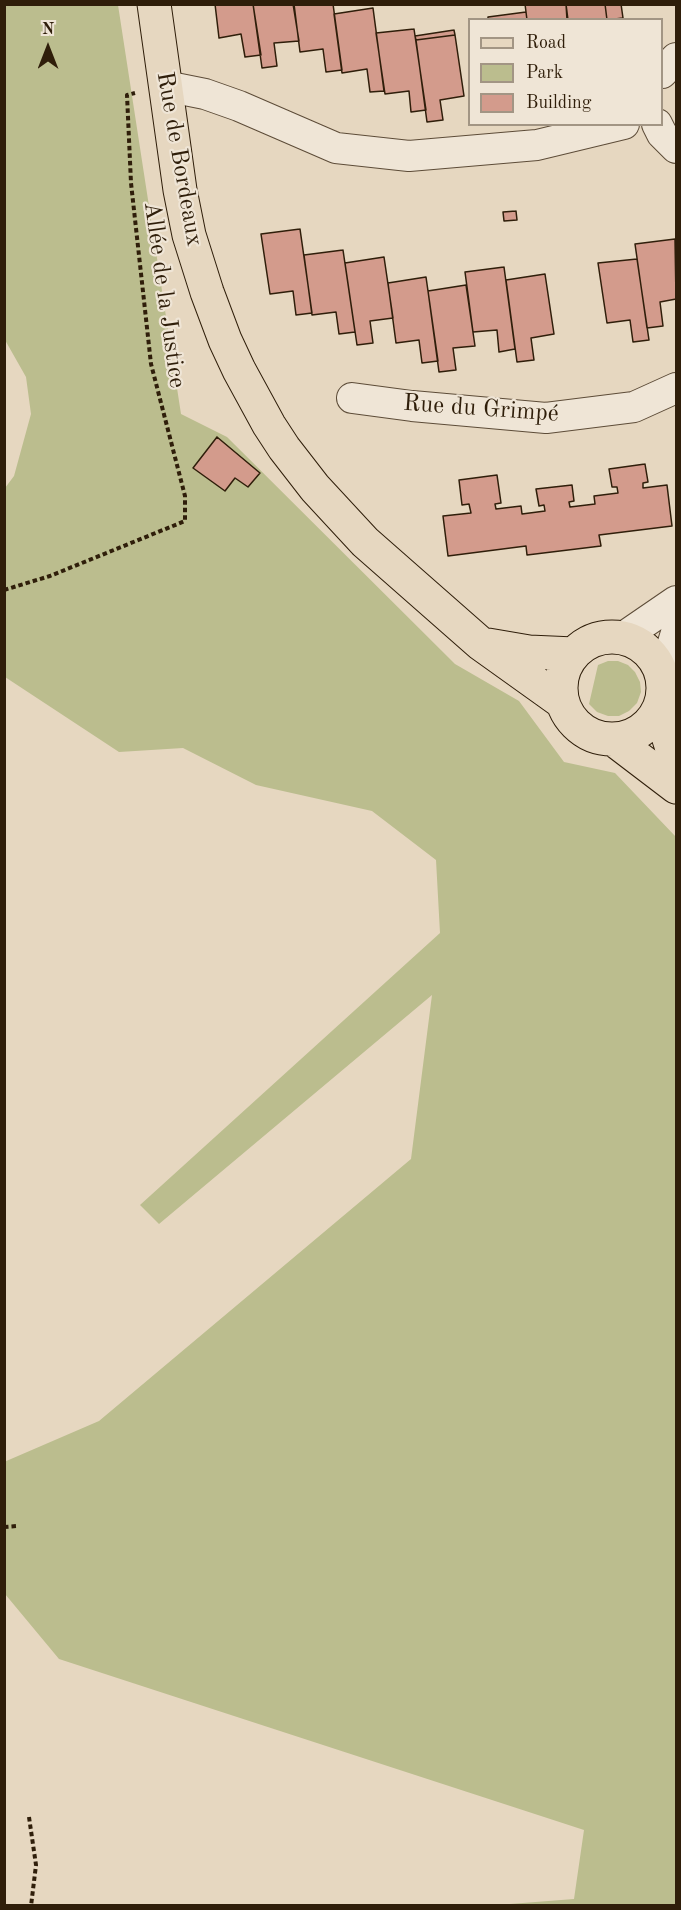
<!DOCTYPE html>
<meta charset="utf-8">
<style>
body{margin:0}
#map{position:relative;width:681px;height:1910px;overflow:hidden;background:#e6d7c0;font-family:"Old Standard TT",serif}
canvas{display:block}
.frame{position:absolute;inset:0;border:6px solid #2f1e0a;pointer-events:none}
.legend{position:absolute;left:468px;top:18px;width:195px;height:108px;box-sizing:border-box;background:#efe5d6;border:2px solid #a29584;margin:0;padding:8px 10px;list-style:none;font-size:18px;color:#2f1e0a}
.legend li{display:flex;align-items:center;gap:12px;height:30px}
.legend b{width:30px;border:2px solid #a29584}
.north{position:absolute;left:18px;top:18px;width:60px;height:60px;-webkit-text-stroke:4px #efe5d6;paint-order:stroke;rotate:0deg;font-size:16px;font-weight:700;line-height:24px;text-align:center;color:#2f1e0a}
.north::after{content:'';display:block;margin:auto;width:21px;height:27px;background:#2f1e0a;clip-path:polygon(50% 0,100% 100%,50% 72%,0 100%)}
</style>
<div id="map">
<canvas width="681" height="1910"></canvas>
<div class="frame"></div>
<ul class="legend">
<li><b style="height:8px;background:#e6d7c0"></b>Road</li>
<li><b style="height:16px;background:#bbbd8e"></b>Park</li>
<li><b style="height:16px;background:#d39b8c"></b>Building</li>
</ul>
<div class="north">N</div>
</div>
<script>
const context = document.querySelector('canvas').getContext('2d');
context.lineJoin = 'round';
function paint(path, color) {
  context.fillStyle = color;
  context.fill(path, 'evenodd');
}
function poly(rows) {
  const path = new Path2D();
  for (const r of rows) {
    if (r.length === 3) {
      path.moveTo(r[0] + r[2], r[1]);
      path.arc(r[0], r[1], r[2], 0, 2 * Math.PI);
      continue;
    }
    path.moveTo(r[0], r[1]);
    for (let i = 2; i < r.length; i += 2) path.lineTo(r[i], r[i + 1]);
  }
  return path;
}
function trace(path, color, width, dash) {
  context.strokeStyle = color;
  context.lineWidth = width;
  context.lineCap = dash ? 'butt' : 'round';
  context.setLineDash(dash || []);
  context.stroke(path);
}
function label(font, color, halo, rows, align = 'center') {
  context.font = font + ' "Old Standard TT",serif';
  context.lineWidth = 4.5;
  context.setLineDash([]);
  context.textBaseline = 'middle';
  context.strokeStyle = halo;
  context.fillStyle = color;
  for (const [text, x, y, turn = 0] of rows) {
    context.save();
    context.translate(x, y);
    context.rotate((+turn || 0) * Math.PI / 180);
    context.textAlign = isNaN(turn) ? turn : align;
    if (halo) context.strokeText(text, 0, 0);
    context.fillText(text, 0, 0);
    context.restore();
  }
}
paint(poly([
 [5,5,118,5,181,414,227,437,455,664,519,701,564,762,615,773,676,837,676,1905,497,1905,574,1899,584,1830,59,1659,5,1594,4,1462,99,1421,411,1159,432,995,159,1224,140,1205,440,933,436,860,372,811,256,785,183,748,119,752,5,677,5,488,14,476,31,414,26,377,5,340],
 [608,661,618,661,628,665,635,672,640,682,641,692,637,703,629,711,619,716,608,716,597,712,589,704,598,665]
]), '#bbbd8e');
const building = poly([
 [215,4,253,4,261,55,245,57,241,34,219,38,215,4],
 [253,4,293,4,299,41,274,43,277,66,262,68,253,4],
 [294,4,333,4,342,70,326,72,323,49,300,52,294,4],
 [525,4,566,4,567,20,527,20,525,4],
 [566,4,605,4,607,20,568,20,566,4],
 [605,4,621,4,623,18,607,20,605,4],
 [373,8,384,91,370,92,367,69,342,73,334,14,373,8],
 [526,12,527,20,488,20,488,17,526,12],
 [414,29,426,110,411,112,409,91,385,94,376,33,414,29],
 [454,30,455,35,416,40,415,36,454,30],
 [455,35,464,96,440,100,443,120,427,122,416,40,455,35],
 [516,211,517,220,504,221,503,212,516,211],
 [300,229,312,313,296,315,293,291,270,294,261,234,300,229],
 [675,239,676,299,660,302,663,326,647,328,635,244,675,239],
 [343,250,355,332,339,334,336,312,312,315,304,255,343,250],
 [384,257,393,318,370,321,373,343,357,345,345,263,384,257],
 [637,259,649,340,633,342,630,320,607,323,598,263,637,259],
 [504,267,515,349,499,352,497,330,473,332,465,272,504,267],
 [545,274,554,334,531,338,534,360,517,362,506,280,545,274],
 [426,277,438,361,422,363,419,340,396,343,388,283,426,277],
 [466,285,475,346,453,348,456,370,439,372,428,291,466,285],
 [217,437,260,473,248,487,235,478,225,491,193,468,217,437],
 [645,464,648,482,643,483,643,488,667,485,672,526,599,535,601,546,527,555,526,546,448,556,443,516,471,513,469,504,462,505,459,480,497,475,501,503,495,504,496,509,521,506,522,514,545,511,544,505,539,506,536,489,572,485,574,501,569,502,570,507,595,504,594,496,618,493,617,487,612,487,609,469,645,464]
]);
paint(building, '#d39b8c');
trace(building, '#2f1e0a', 1.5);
const minor = poly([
 [662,73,676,58],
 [165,86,205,94,239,106,336,148,409,156,537,145,624,124],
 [657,124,662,134,676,148],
 [352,398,412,406,546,418,634,407,676,388],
 [622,638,676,601],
 [662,678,676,633]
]);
const major = poly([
 [154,4,180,190,189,235,207,292,225,340,239,370,269,425,284,448,315,488,365,542,481,644,562,702],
 [612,688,51],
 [488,645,529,652,574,654],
 [659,708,676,761],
 [613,739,676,787]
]);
trace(minor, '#5d4c38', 32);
trace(major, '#2f1e0a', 35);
trace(poly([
 [4,590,50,576,185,521,185,496,151,364,131,183,127,95,135,93],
 [4,1527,17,1526],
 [29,1817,36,1865,31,1906]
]), '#2f1e0a', 4, [4.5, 3]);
trace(minor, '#efe5d6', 30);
trace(major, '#e6d7c0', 33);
label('24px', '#2f1e0a', '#efe5d6', [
 ["Rue de Bordeaux",179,159,80],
 ["Allée de la Justice",164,295,82],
 ["Rue du Grimpé",481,409,4]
]);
</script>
